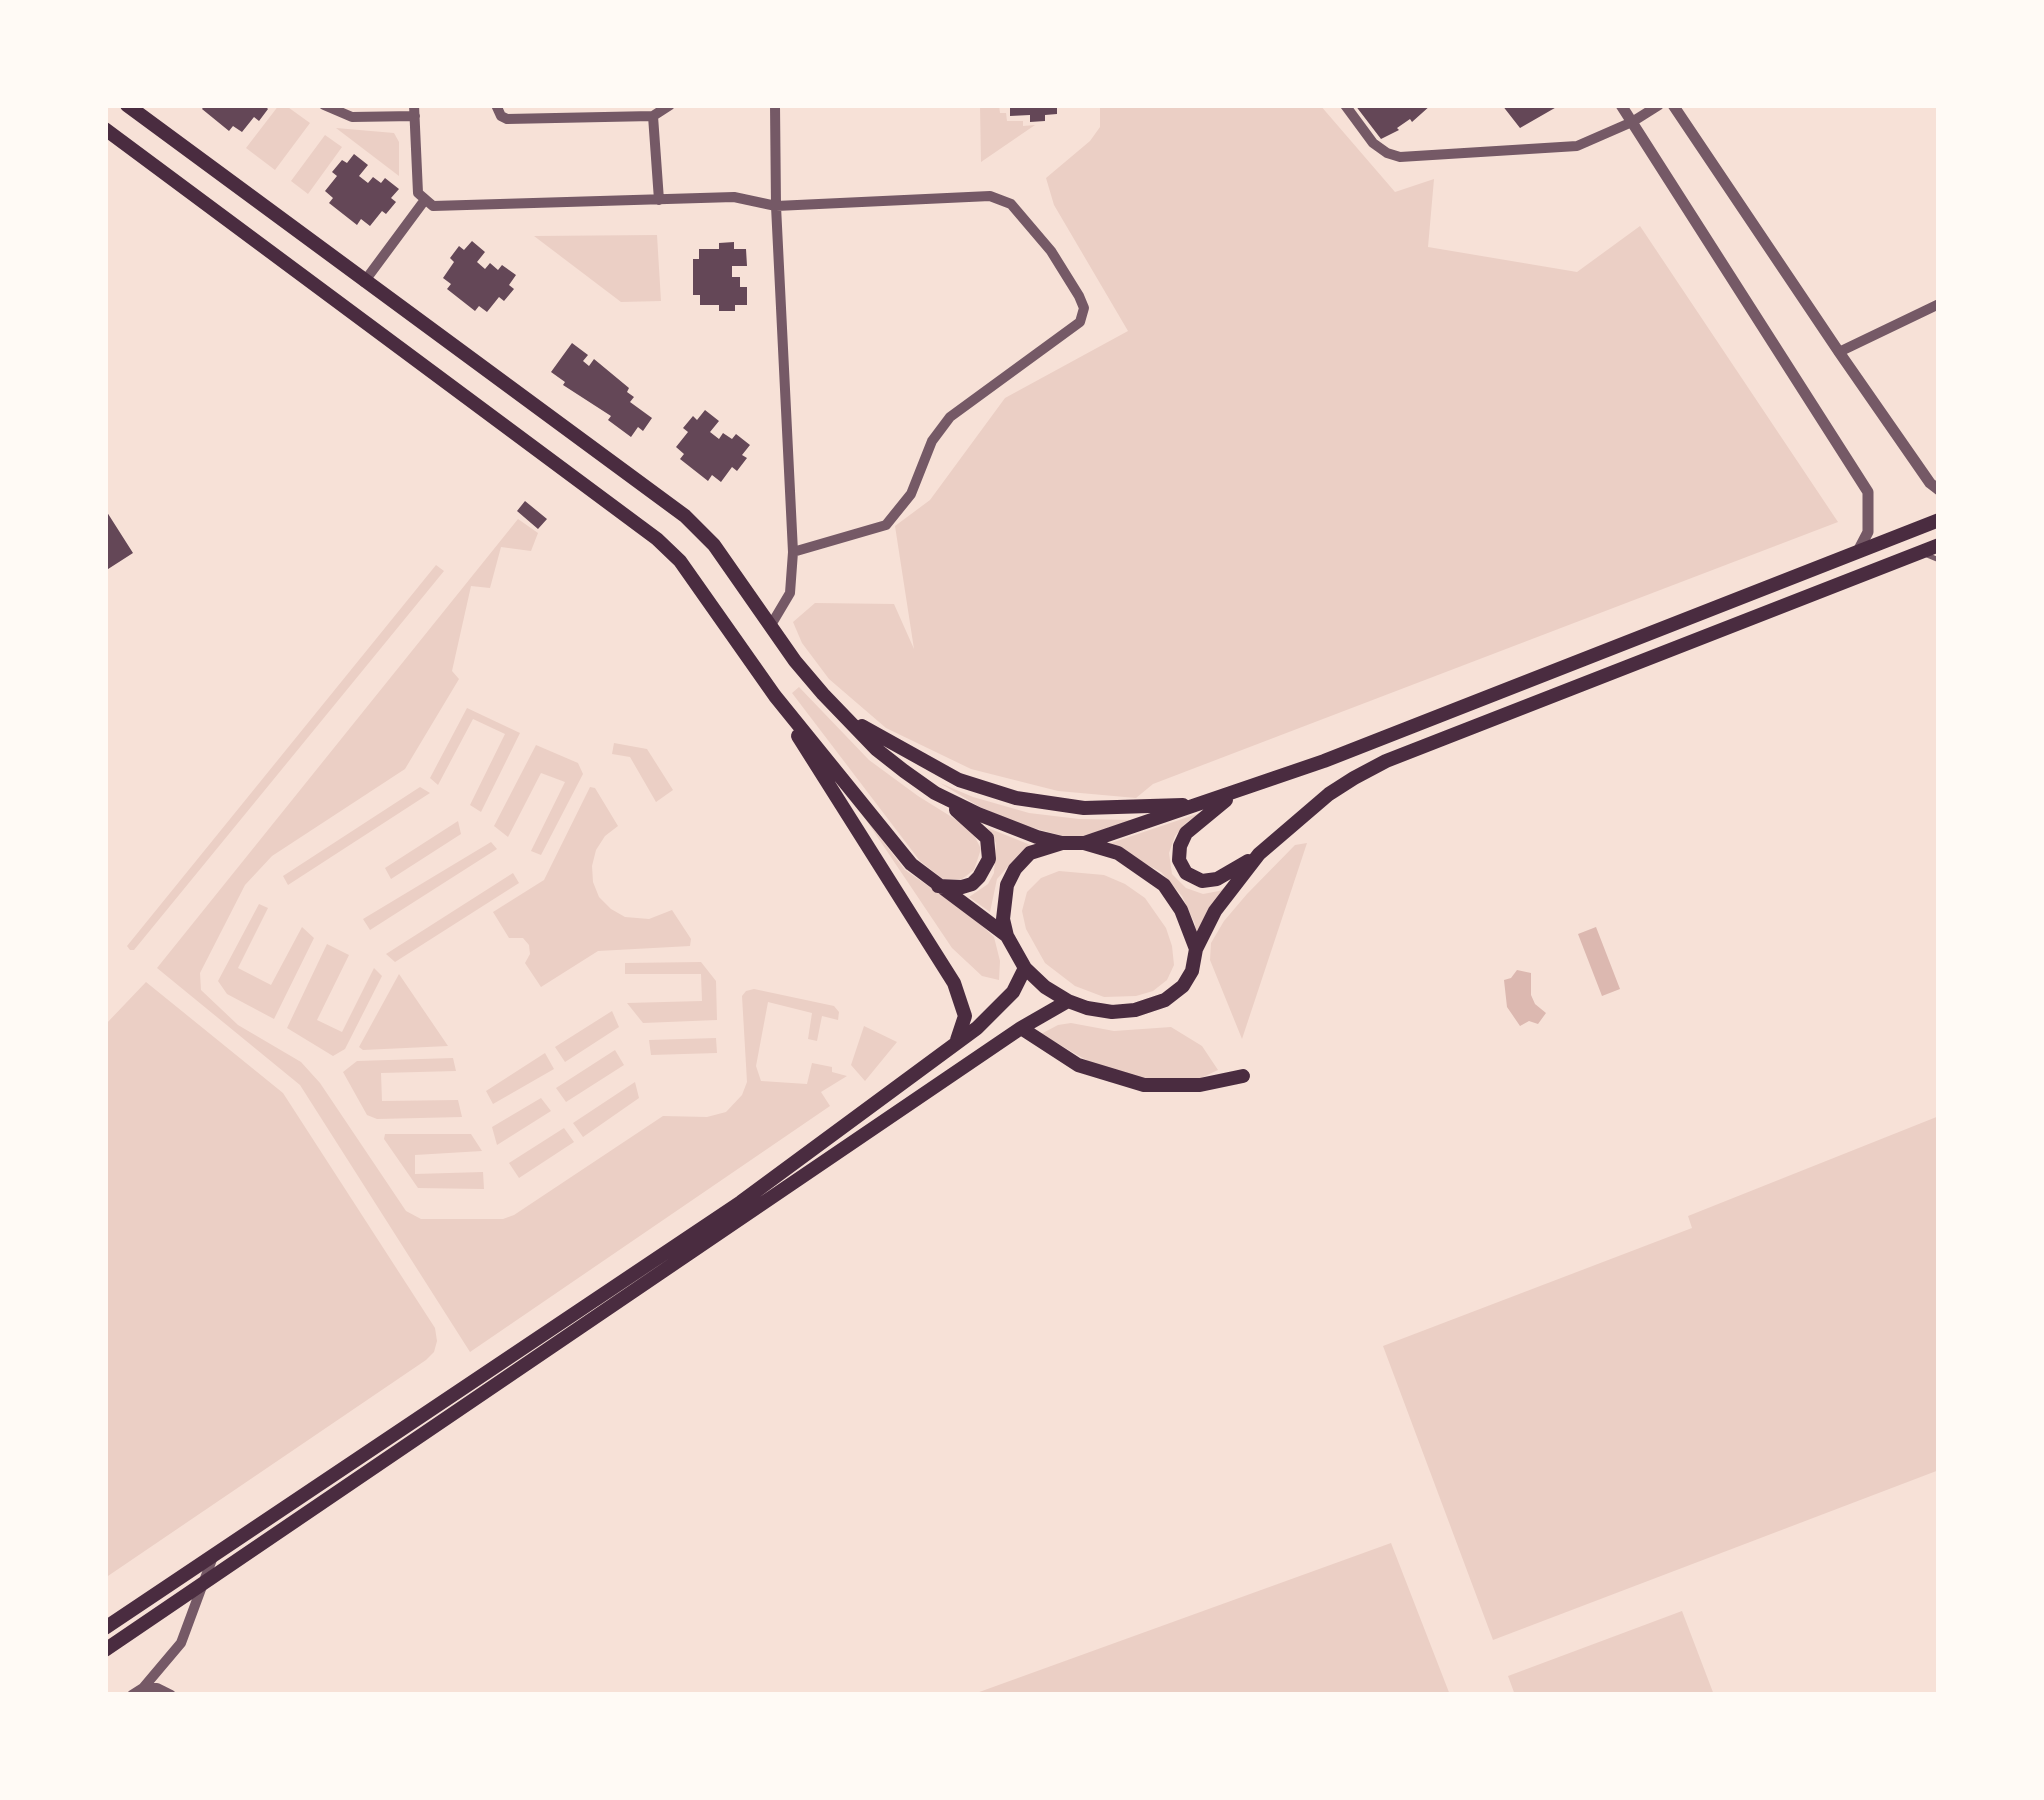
<!DOCTYPE html>
<style>
body{margin:0}
#map{position:relative;width:2044px;height:1800px;overflow:hidden;background:#f7e1d7;font-family:"Public Sans",sans-serif}
canvas{display:block}
.frame{position:absolute;inset:0;border:108px solid #fffaf5;pointer-events:none}
</style>
<div id="map">
<canvas width="2044" height="1800"></canvas>
<div class="frame"></div>
</div>
<script>
const context = document.querySelector('canvas').getContext('2d');
context.lineJoin = 'round';
function paint(path, color) {
  context.fillStyle = color;
  context.fill(path, 'evenodd');
}
function poly(rows) {
  const path = new Path2D();
  for (const r of rows) {
    path.moveTo(r[0], r[1]);
    for (let i = 2; i < r.length; i += 2) path.lineTo(r[i], r[i + 1]);
  }
  return path;
}
function trace(path, color, width, dash) {
  context.strokeStyle = color;
  context.lineWidth = width;
  context.lineCap = dash ? 'butt' : 'round';
  context.setLineDash(dash || []);
  context.stroke(path);
}
paint(poly([
 [279,105,285,105,310,123,275,170,246,148],
 [980,105,999,105,1000,113,1006,113,1007,121,1023,121,1023,126,1035,125,981,162],
 [1100,105,1320,105,1395,192,1434,179,1428,247,1577,272,1640,226,1838,522,1153,784,1136,798,1058,791,971,769,886,728,829,679,802,643,793,622,815,603,894,604,914,649,895,526,930,500,1005,398,1128,331,1054,205,1046,178,1090,141,1100,127],
 [336,128,394,133,399,142,399,176],
 [325,135,342,147,308,194,291,181],
 [657,235,661,301,621,302,534,236],
 [518,519,538,533,531,551,501,547,490,588,471,586,452,671,459,679,405,769,272,856,245,885,200,973,201,990,238,1025,301,1062,320,1083,406,1211,421,1219,503,1219,514,1215,663,1116,707,1117,726,1112,742,1095,747,1082,742,996,746,991,754,989,834,1006,839,1012,838,1020,822,1016,817,1041,808,1039,812,1013,768,1002,756,1066,761,1081,807,1084,812,1063,832,1067,832,1072,847,1076,821,1092,830,1106,470,1352,300,1085,157,968],
 [436,565,444,571,134,950,130,950,127,946],
 [799,687,869,760,918,796,971,829,981,849,974,870,962,879,943,879,920,861,792,693],
 [467,708,520,733,481,812,470,805,505,734,473,719,438,785,430,778],
 [614,743,647,749,673,790,656,802,630,757,612,754],
 [536,745,578,763,583,774,541,855,531,851,565,782,541,773,508,837,494,826],
 [940,783,973,797,1029,813,1079,819,1132,820,1074,839,1019,824,980,807],
 [420,787,430,793,288,885,283,876],
 [590,787,595,788,618,826,605,836,596,850,592,866,593,882,599,897,611,909,625,917,649,919,672,910,691,939,690,946,598,951,541,987,525,963,530,954,529,945,523,938,509,938,493,912,544,880],
 [860,811,905,870,969,914,994,937,1000,961,999,980,982,976,952,948],
 [1206,811,1187,822,1175,836,1169,853,1172,874,1186,888,1203,894,1219,891,1239,879,1207,913,1196,936,1195,924,1182,896,1161,872,1108,844],
 [458,821,461,834,391,879,385,868],
 [988,828,1033,846,1020,853,997,879,990,912,969,897,988,884,994,873,996,843],
 [491,842,497,849,370,930,363,919],
 [1307,843,1242,1039,1210,960,1211,943,1224,921,1247,894,1295,845],
 [1059,871,1104,875,1125,884,1145,898,1166,928,1172,946,1174,965,1167,980,1153,991,1136,996,1104,997,1075,986,1045,963,1026,929,1022,911,1027,892,1041,878],
 [513,873,519,883,395,962,386,954],
 [259,904,268,908,238,968,271,985,302,927,314,938,274,1019,227,994,218,981],
 [327,944,349,955,317,1020,342,1032,374,968,382,976,345,1049,333,1056,287,1028],
 [701,962,716,981,717,1020,643,1023,627,1003,702,1001,701,974,625,974,625,963],
 [399,974,448,1046,363,1050,359,1047],
 [146,982,283,1093,435,1328,437,1341,434,1352,426,1360,105,1578,105,1025],
 [612,1011,619,1027,565,1062,555,1047],
 [1071,1023,1114,1031,1171,1027,1202,1046,1218,1070,1201,1078,1184,1082,1138,1078,1095,1065,1041,1034,1058,1025],
 [864,1026,897,1042,865,1081,851,1065],
 [716,1038,717,1053,651,1055,649,1040],
 [615,1050,624,1065,566,1102,556,1088],
 [545,1053,554,1069,493,1104,486,1091],
 [453,1058,456,1071,381,1073,382,1101,458,1100,462,1117,377,1119,367,1115,343,1072,357,1061],
 [635,1082,639,1098,583,1137,573,1123],
 [541,1098,551,1111,497,1145,492,1127],
 [1939,1116,1939,1470,1493,1640,1383,1346,1692,1228,1688,1216],
 [564,1128,574,1142,519,1178,509,1163],
 [385,1134,471,1134,482,1151,415,1155,415,1174,483,1172,484,1189,418,1188,384,1139],
 [1391,1543,1450,1695,971,1695,1134,1636],
 [1682,1611,1714,1695,1515,1695,1508,1676]
]), '#ebcfc5');
paint(poly([
 [1596,927,1620,989,1602,996,1578,934],
 [1517,970,1531,973,1531,995,1535,1004,1546,1013,1538,1024,1529,1021,1520,1026,1507,1007,1504,980,1511,978]
]), '#dcb8b0');
paint(poly([
 [205,105,264,105,268,109,259,121,254,117,242,132,233,126,229,131,202,109],
 [1010,105,1057,105,1057,114,1045,115,1045,121,1030,122,1030,115,1010,116],
 [1355,105,1431,105,1412,122,1410,119,1397,128,1399,130,1381,139],
 [1502,105,1560,105,1520,128],
 [354,154,368,165,359,176,368,183,373,177,381,183,385,178,399,189,391,198,396,202,386,214,382,211,370,226,361,219,357,225,329,203,333,198,325,191,337,176,332,172,342,160,347,163],
 [472,241,485,252,477,262,485,269,490,263,498,270,502,265,516,275,509,285,514,289,504,301,499,297,487,312,479,306,475,311,447,289,451,284,443,278,454,262,450,258,459,246,464,250],
 [734,242,734,249,746,249,747,266,732,266,732,277,740,277,740,287,747,287,747,305,735,305,735,311,719,311,719,305,700,305,700,295,693,295,693,259,699,259,699,249,719,249,719,243],
 [572,343,588,355,583,361,589,366,594,359,629,388,627,392,634,397,630,402,652,418,643,431,638,427,631,437,608,420,611,416,563,385,565,382,551,372],
 [705,410,719,421,710,432,719,439,723,433,732,439,736,434,750,445,742,455,747,458,737,471,732,467,721,482,712,475,708,481,680,459,684,454,676,447,688,432,683,428,693,416,697,420],
 [525,501,547,519,538,529,517,511],
 [105,509,133,553,105,571]
]), '#644757');
trace(poly([
 [1927,555,1939,560]
]), '#755966', 5);
trace(poly([
 [324,105,352,117,415,116],
 [414,105,418,193,433,206,734,197,776,206,990,196,1011,204,1051,251,1079,296,1084,308,1080,322,950,417,932,441,911,494,886,525,793,552],
 [496,105,501,116,507,119,653,116,670,105],
 [1345,105,1373,143,1387,153,1400,157,1577,146,1632,122,1659,105],
 [653,116,659,200],
 [364,282,424,201],
 [1839,352,1939,304],
 [771,625,790,593,793,552,776,206,775,105],
 [143,1688,181,1643,214,1554],
 [132,1695,143,1688,157,1688,171,1695]
]), '#755966', 10);
trace(poly([
 [1621,105,1868,492,1868,532,1857,553],
 [1673,105,1839,352,1930,483,1939,490]
]), '#755966', 11);
trace(poly([
 [127,105,685,516,714,545,795,661,823,694,876,749,904,771,935,793,978,814,1037,837,1062,843],
 [105,129,657,539,680,561,775,696,911,864,1007,936],
 [862,726,959,780,1016,798,1084,808,1183,805],
 [798,736,954,983,965,1016,957,1040],
 [1226,800,1186,833,1180,846,1179,860,1186,873,1202,881,1217,879,1248,861],
 [1062,843,1084,843,1118,853,1164,885,1181,910,1196,949,1192,971,1183,986,1165,1000,1135,1010,1112,1012,1087,1008,1068,1001,1045,987,1025,968,1007,936,1003,919,1007,885,1015,869,1030,853,1062,843],
 [1084,843,1324,761,1939,520],
 [938,886,962,887,972,884,979,877,989,859,987,838,956,810],
 [1196,949,1215,911,1259,854,1329,794,1354,778,1386,761,1939,545],
 [1021,1028,1078,1065,1144,1085,1200,1085,1243,1076],
 [105,1628,741,1202,977,1028,1013,992,1025,968],
 [105,1650,1021,1028,1068,1001]
]), '#4a2c40', 14);
</script>
